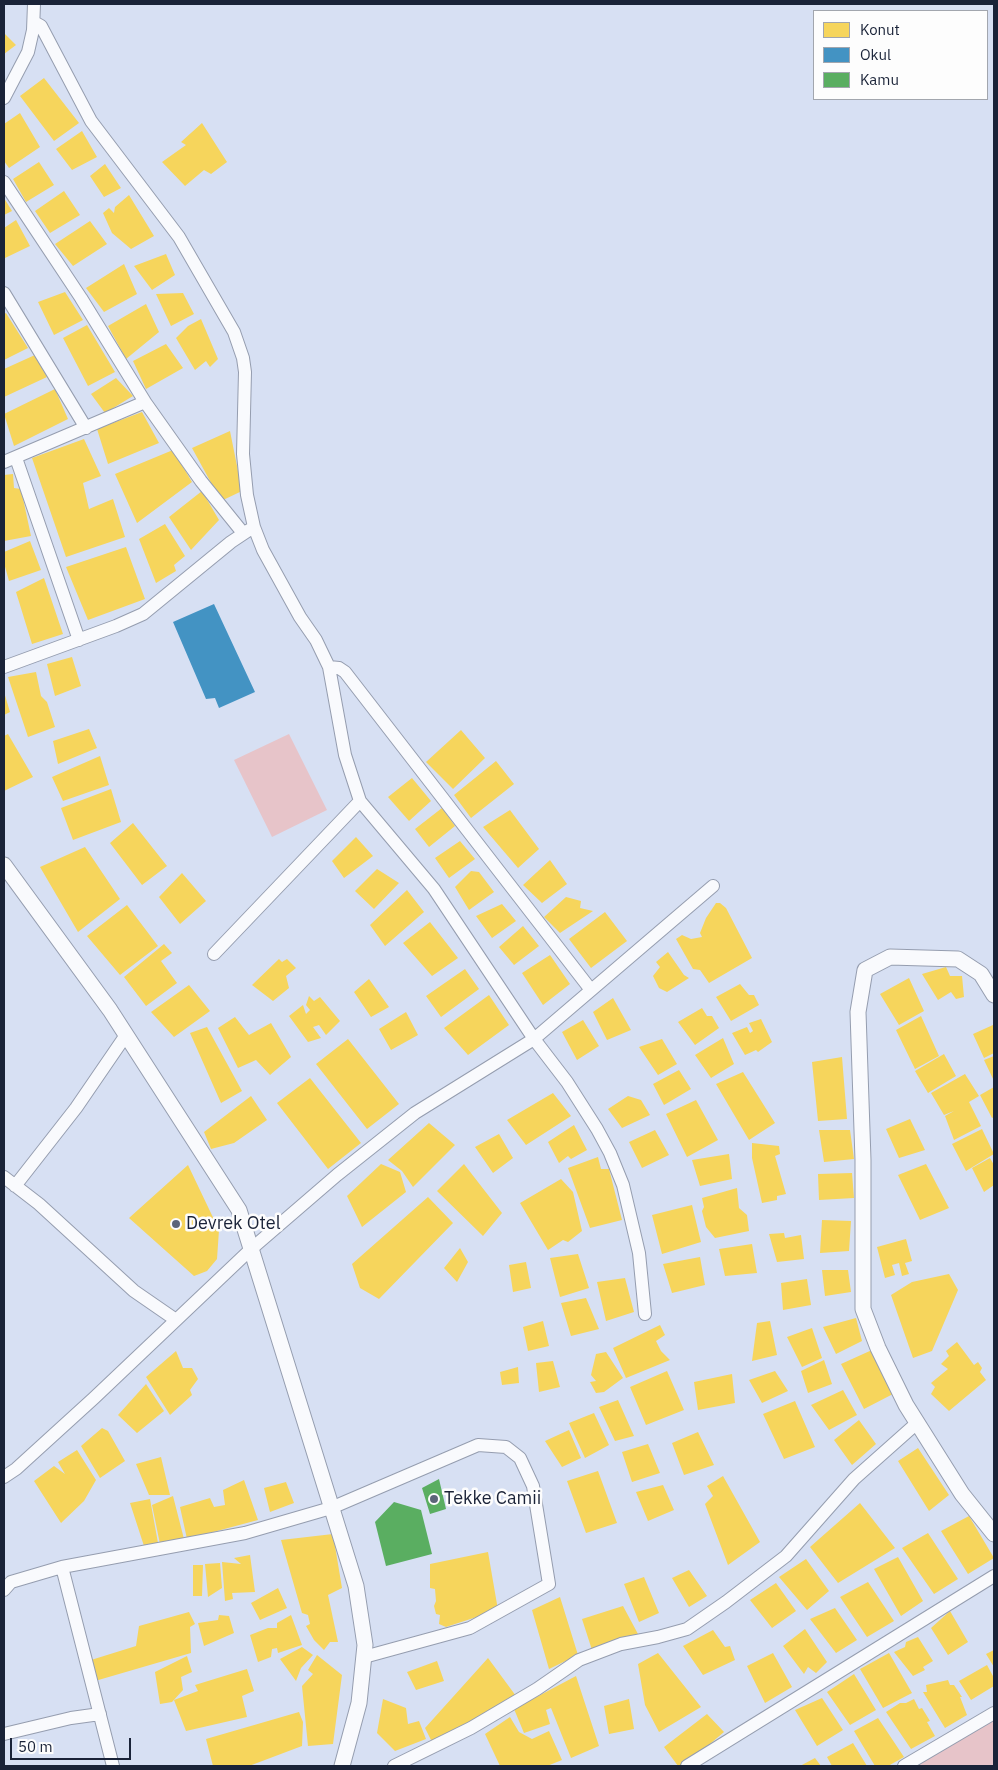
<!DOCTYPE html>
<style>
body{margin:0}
#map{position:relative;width:998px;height:1770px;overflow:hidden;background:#d7e0f3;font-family:"IBM Plex Sans",sans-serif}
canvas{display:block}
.frame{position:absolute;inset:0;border:5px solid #1a2338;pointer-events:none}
.legend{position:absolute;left:813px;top:10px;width:175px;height:90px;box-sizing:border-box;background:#fdfdfd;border:1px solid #a2a6ae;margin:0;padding:6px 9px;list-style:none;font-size:15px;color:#1a2338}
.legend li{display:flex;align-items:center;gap:10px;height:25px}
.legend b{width:25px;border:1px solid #a2a6ae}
.scale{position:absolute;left:10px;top:1738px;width:121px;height:22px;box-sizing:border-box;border:2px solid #1a2338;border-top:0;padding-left:6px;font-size:15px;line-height:18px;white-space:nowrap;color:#1a2338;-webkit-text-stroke:4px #fdfdfd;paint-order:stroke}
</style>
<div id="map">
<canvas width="998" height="1770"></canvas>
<div class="frame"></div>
<ul class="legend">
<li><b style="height:14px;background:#f6d55c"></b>Konut</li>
<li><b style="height:14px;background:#4393c3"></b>Okul</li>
<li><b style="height:14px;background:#5aae61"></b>Kamu</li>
</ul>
<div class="scale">50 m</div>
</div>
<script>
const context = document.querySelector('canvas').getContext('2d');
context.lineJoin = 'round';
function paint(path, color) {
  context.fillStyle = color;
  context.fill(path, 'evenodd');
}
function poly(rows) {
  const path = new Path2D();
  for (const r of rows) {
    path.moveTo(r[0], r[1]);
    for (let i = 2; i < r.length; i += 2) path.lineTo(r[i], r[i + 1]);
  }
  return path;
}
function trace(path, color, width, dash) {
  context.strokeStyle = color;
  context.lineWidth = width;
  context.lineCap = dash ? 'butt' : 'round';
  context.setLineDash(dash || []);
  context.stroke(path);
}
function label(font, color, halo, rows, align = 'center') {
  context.font = font + ' "IBM Plex Sans",sans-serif';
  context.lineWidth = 5;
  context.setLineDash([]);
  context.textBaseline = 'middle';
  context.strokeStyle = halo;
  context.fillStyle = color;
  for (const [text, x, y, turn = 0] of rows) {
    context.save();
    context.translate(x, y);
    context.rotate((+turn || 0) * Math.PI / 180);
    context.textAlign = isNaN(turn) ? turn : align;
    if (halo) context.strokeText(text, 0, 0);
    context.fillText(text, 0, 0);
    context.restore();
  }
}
paint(poly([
 [289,734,327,810,272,837,234,760],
 [994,1710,994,1766,912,1766]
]), '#e7c4c9');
paint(poly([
 [4,33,16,45,4,54],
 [44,78,79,123,54,141,20,96],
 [20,113,40,147,9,168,4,161,4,124],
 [202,123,227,162,211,174,204,170,185,186,162,162,186,145,181,142],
 [82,131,97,157,72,170,56,149],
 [39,162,54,185,26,202,13,179],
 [105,164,121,188,104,197,90,176],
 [64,191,80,215,50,233,35,211],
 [129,195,154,236,131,249,112,233,103,213,109,208,114,213,115,207],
 [4,198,12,211,4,215],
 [16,220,30,246,5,258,4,228],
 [90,221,107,244,73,266,55,244],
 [166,254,175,275,152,290,134,266],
 [124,264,137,294,104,312,86,288],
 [65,292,83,320,54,335,38,302],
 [183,293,194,314,171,326,156,294],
 [146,304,159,332,126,359,108,326],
 [6,313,28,348,4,360,4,314],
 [201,319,218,359,210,367,206,361,195,370,176,338,188,326],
 [87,325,115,372,88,386,63,338],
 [166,344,183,368,146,389,133,361],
 [35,355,47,377,4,397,4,369],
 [116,378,133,396,105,413,91,394],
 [55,389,68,419,14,446,4,414],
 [142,412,159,443,108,464,97,429],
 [230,431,242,491,221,501,192,448],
 [84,439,101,476,83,483,89,509,113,499,125,537,66,557,32,458],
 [173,450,192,482,137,523,115,474],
 [13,474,14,488,21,489,31,536,4,541,4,475],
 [202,491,219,520,191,550,169,517],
 [165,524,185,556,174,565,176,571,156,583,139,539],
 [30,541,41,570,9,581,4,563,4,552],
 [126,547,145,599,88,620,66,567],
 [44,578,63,634,32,644,16,592],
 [72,657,81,686,55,696,47,664],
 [36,672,41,696,47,702,55,727,28,737,8,677],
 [4,692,10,712,4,715],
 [89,729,97,748,58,764,53,741],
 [461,730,485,758,453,789,426,762],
 [8,734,33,777,4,791,4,736],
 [100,756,109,785,63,801,52,777],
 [496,761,514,784,471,818,454,795],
 [412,778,431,801,409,821,388,797],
 [111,789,121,822,73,840,61,808],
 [442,808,455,826,429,847,415,829],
 [510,810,539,849,518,868,483,827],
 [133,823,167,866,142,885,110,843],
 [356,837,373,856,344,878,332,861],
 [460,841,475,859,449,878,435,858],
 [85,847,120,899,78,932,40,867],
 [550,860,567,884,542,903,523,885],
 [377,869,399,883,374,909,355,891],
 [471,871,479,872,494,892,469,910,455,887],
 [182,873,206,901,180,924,159,897],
 [407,890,424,912,385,946,370,925],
 [566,897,581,901,580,908,593,911,560,933,544,917],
 [716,903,720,903,726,908,752,958,709,983,700,970,693,969,676,939,682,935,691,939,702,937,700,933,706,918],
 [502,904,516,921,492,938,476,916],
 [127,905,158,946,120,975,87,936],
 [605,912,627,941,591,968,569,939],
 [430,922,458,958,432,976,403,943],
 [523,926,539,946,514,965,499,947],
 [164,944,172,953,161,961,177,983,146,1006,124,977],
 [668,952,684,975,689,978,667,992,659,988,653,976,660,967,656,962],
 [550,955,570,984,543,1005,522,973],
 [279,959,282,962,287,959,296,968,286,976,289,988,273,1001,252,985],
 [946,967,950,976,962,976,964,997,956,999,951,992,938,1000,922,974],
 [465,969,479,989,441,1017,426,996],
 [909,978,924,1011,899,1025,880,994],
 [369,979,389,1007,371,1017,354,992],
 [740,984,749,995,754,995,759,1005,731,1021,716,997],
 [189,985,210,1011,174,1037,151,1012],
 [489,995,509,1025,468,1055,444,1028],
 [309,996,314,1001,320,997,340,1021,326,1035,319,1025,313,1027,321,1038,308,1042,289,1016,303,1005,306,1014,310,1010,306,1005],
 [613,998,631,1030,607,1040,593,1012],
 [702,1008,707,1016,712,1016,719,1028,695,1045,678,1022],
 [406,1012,418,1035,391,1050,379,1029],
 [921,1016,939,1056,915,1069,896,1030],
 [235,1017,249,1035,271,1023,291,1057,270,1075,256,1060,238,1068,218,1028],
 [761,1019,772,1042,758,1052,756,1050,745,1055,732,1033,747,1027,750,1033,753,1031,749,1023],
 [583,1020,599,1046,577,1060,562,1032],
 [993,1025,994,1053,984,1058,973,1034],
 [207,1027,242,1091,221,1103,190,1033],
 [723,1038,734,1064,711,1078,695,1055],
 [348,1039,399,1104,367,1129,316,1064],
 [662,1039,677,1064,658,1075,639,1047],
 [944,1054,956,1076,928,1093,915,1071],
 [994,1056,994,1081,984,1060],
 [842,1057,847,1119,818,1121,812,1062],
 [679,1070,691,1089,664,1105,653,1084],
 [743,1072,775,1123,749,1140,716,1084],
 [965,1074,979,1096,969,1102,981,1126,954,1140,945,1116,954,1111,944,1115,931,1093],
 [310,1078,361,1143,328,1169,277,1103],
 [994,1087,994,1117,992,1118,980,1095],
 [553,1093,571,1116,526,1145,507,1120],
 [251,1096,267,1120,234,1143,211,1149,204,1132],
 [628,1096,641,1100,650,1115,622,1128,608,1109],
 [696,1100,718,1140,687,1157,666,1114],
 [910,1119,925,1150,899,1158,886,1129],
 [429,1123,455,1145,413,1187,402,1171,388,1160],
 [574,1125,587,1150,571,1159,568,1156,559,1163,548,1142],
 [982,1129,994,1154,966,1171,952,1144],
 [655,1130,669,1155,642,1168,629,1142],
 [819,1130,850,1130,854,1159,824,1162],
 [499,1134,513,1158,493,1173,475,1147],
 [752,1143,779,1146,780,1154,775,1156,786,1194,777,1196,777,1200,762,1203,752,1158],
 [729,1154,732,1179,700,1186,692,1160],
 [598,1157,601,1169,609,1169,622,1220,590,1228,568,1168],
 [990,1158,994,1165,994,1185,984,1192,972,1168],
 [381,1164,400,1172,406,1192,362,1227,347,1196],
 [464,1164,502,1213,483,1236,437,1191],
 [926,1164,949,1208,920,1220,898,1175],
 [188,1165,219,1230,217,1259,207,1271,194,1276,129,1218],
 [852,1173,854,1198,819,1200,818,1174],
 [561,1179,573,1192,582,1231,568,1242,563,1240,548,1250,520,1203],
 [737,1188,739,1208,747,1215,749,1231,715,1238,706,1227,702,1211,704,1207,702,1198],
 [428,1197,453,1223,379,1299,360,1288,352,1264],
 [692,1205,701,1242,662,1254,652,1215],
 [822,1220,851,1221,849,1251,820,1253],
 [784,1233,785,1238,801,1235,804,1259,777,1262,769,1234],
 [906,1239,912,1261,905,1263,909,1274,902,1276,899,1263,892,1265,895,1275,885,1278,877,1247],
 [752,1244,757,1273,725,1276,719,1249],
 [460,1248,468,1262,457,1282,444,1268],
 [578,1254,589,1288,560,1297,550,1258],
 [700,1257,705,1285,672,1293,663,1264],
 [526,1262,531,1288,513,1292,509,1265],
 [822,1270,848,1270,851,1292,825,1296],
 [949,1274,958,1290,932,1351,913,1358,891,1295,912,1282],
 [625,1278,634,1312,606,1321,597,1282],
 [807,1279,811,1305,783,1310,781,1283],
 [586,1298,599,1329,571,1336,561,1303],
 [856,1318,862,1341,836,1354,823,1327],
 [543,1321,549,1346,528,1351,523,1327],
 [770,1321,777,1355,752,1361,757,1323],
 [660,1325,665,1335,656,1341,661,1351,670,1360,626,1378,613,1348],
 [812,1328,822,1358,802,1367,787,1337],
 [957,1342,974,1365,978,1362,982,1368,980,1372,986,1380,949,1411,931,1394,935,1387,931,1383,948,1369,941,1364,949,1356,946,1351],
 [872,1350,893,1394,864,1409,841,1364],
 [176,1351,183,1368,192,1368,198,1379,190,1390,192,1395,170,1415,146,1377],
 [606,1352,623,1378,604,1392,596,1393,590,1382,596,1381,591,1375,596,1354],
 [824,1360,832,1384,808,1393,801,1371],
 [553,1361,560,1387,539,1392,536,1363],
 [518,1367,519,1383,502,1385,500,1372],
 [667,1371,684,1410,646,1425,630,1387],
 [775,1371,788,1391,762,1403,749,1380],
 [732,1374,735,1403,698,1410,694,1382],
 [146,1384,164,1411,137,1433,118,1415],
 [843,1390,857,1415,829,1430,811,1405],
 [618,1400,634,1436,615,1441,599,1407],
 [795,1401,815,1447,784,1459,763,1414],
 [594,1413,609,1445,585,1458,569,1423],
 [859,1420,876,1444,852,1465,834,1440],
 [102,1428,108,1431,125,1461,100,1478,81,1446],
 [569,1430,581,1458,562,1467,545,1441],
 [698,1432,714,1465,684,1475,672,1443],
 [648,1444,660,1473,632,1482,622,1452],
 [918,1448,949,1495,929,1511,898,1461],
 [77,1450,96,1480,84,1501,61,1523,34,1481,54,1466,65,1474,58,1462],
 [161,1457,170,1495,149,1495,136,1464],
 [598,1471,617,1523,586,1533,567,1481],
 [723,1476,760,1542,728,1565,705,1504,713,1496,707,1486],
 [244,1480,258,1520,187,1539,180,1507,210,1498,214,1507,225,1505,223,1490],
 [286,1482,294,1503,270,1512,264,1488],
 [663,1485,674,1510,648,1521,636,1492],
 [173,1496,184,1539,160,1544,152,1505],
 [150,1499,158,1543,144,1546,130,1503],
 [860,1503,895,1548,838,1583,810,1547],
 [969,1516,994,1558,968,1574,941,1531],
 [928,1533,958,1579,934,1594,902,1548],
 [333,1534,342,1588,328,1595,338,1642,330,1642,324,1650,314,1640,306,1626,310,1624,308,1615,302,1613,281,1540],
 [488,1552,498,1610,446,1627,439,1624,440,1615,436,1614,434,1606,436,1601,435,1589,430,1588,430,1564],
 [250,1555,255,1592,232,1593,233,1599,225,1601,222,1562,241,1564,234,1558],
 [898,1557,923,1601,901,1616,874,1569],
 [806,1559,829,1591,807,1610,779,1577],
 [220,1563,222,1588,208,1597,205,1564],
 [193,1565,203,1565,202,1596,193,1596],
 [689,1570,707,1596,689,1607,672,1578],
 [644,1577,659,1613,639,1622,624,1584],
 [868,1582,894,1621,867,1637,840,1597],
 [776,1583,796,1611,772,1628,750,1600],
 [278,1588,287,1608,260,1620,251,1603],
 [560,1597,578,1655,549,1669,532,1610],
 [623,1606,638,1634,592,1650,582,1619],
 [835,1608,857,1640,836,1653,810,1619],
 [950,1611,968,1642,948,1655,931,1628],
 [189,1612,195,1624,190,1627,191,1653,95,1681,91,1660,136,1646,139,1626],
 [219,1615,229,1616,234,1633,204,1646,198,1623,218,1620],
 [291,1615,302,1645,278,1653,277,1648,272,1649,271,1657,258,1662,250,1635,268,1628,277,1628,277,1623],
 [805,1629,827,1662,816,1673,808,1667,804,1674,783,1646],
 [713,1630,725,1647,730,1646,735,1660,703,1675,683,1646],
 [918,1637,933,1661,923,1667,925,1670,913,1676,894,1652,905,1647,906,1642],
 [302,1647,313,1655,301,1668,296,1681,280,1659],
 [994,1650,994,1667,986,1654],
 [658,1653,701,1707,659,1732,645,1705,638,1664],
 [773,1653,792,1687,765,1703,747,1666],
 [889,1653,912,1693,883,1708,860,1669],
 [317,1655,342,1675,333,1744,308,1746,302,1686,313,1674,308,1670],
 [187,1656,192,1672,181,1677,183,1690,172,1702,160,1704,155,1672],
 [488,1658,516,1696,433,1744,425,1728],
 [437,1661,444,1681,416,1690,407,1672],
 [987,1665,994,1678,994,1686,971,1700,959,1681],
 [247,1669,254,1691,242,1696,247,1717,186,1731,174,1700,198,1691,195,1685],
 [854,1674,876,1710,850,1725,827,1692],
 [576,1676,599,1746,571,1758,551,1708,546,1710,550,1724,524,1733,514,1709],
 [948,1680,950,1685,954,1685,962,1697,960,1697,967,1715,945,1728,923,1692,927,1692,926,1685],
 [822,1698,843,1730,817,1746,795,1710],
 [383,1699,406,1708,408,1724,419,1721,426,1739,395,1751,377,1733],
 [629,1699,634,1729,609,1734,604,1706],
 [914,1699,919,1709,922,1708,930,1721,927,1722,935,1736,911,1749,886,1712,900,1703,906,1703],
 [299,1712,303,1722,302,1746,249,1766,213,1766,206,1739],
 [707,1714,724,1732,684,1766,678,1766,664,1747],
 [510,1717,519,1732,532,1739,549,1731,562,1760,547,1766,500,1766,485,1734],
 [878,1718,904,1757,888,1766,875,1766,854,1731],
 [853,1743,867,1766,832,1766,827,1757],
 [815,1758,821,1766,800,1766]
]), '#f6d55c');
paint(poly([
 [214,604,255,692,219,708,215,698,206,699,173,622]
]), '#4393c3');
paint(poly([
 [439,1479,446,1509,430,1514,422,1488],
 [394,1502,421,1510,432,1554,386,1566,375,1522]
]), '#5aae61');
const minor = poly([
 [34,22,41,26,91,121,179,237,234,332,243,358,245,372,243,454,247,495,254,527,263,550,300,617,316,640,329,667,345,755,360,801,434,889,534,1039,567,1082,597,1129,610,1153,623,1185,639,1253,645,1314],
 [4,98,28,52,33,30,34,4],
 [4,182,81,298,145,402,201,481,243,533],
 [4,293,86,428],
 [16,458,79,640],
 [4,462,145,402],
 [4,667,116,626,143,614,231,542,249,530],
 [329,667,339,668,345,672,591,990],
 [214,954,360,801],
 [4,1177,39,1204,134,1291,176,1320],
 [15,1186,76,1108,126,1035],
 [4,1477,16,1469,94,1398,250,1250,337,1175,415,1113,534,1039,713,886],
 [4,1590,11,1582,62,1567],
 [4,1734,71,1718,100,1714],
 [113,1766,62,1567,245,1533,331,1508,478,1445,506,1447,520,1458,533,1486,549,1584,470,1628,364,1657],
 [394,1766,471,1728,537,1689,579,1660,621,1644,658,1637,687,1629,726,1602,786,1556,854,1479,917,1423],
 [687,1766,994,1576],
 [904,1766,994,1713]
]);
const tertiary = poly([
 [4,865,110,1010,239,1210,356,1586,365,1645,359,1703,342,1766],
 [994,995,981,974,958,959,890,957,865,970,858,1012,863,1160,863,1309,878,1348,906,1405,962,1494,994,1534]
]);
trace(minor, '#959daf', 14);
trace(tertiary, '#959daf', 17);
trace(minor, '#f9fafd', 12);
trace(tertiary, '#f9fafd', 15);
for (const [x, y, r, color] of [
 [176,1224,5,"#5c6579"],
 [434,1499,5,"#5c6579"]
]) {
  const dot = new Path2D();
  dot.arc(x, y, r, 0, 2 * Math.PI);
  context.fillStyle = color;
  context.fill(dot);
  trace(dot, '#fdfdfd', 2);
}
label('18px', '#1a2338', '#fdfdfd', [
 ["Devrek Otel",186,1224],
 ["Tekke Camii",444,1499]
], 'left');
</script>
